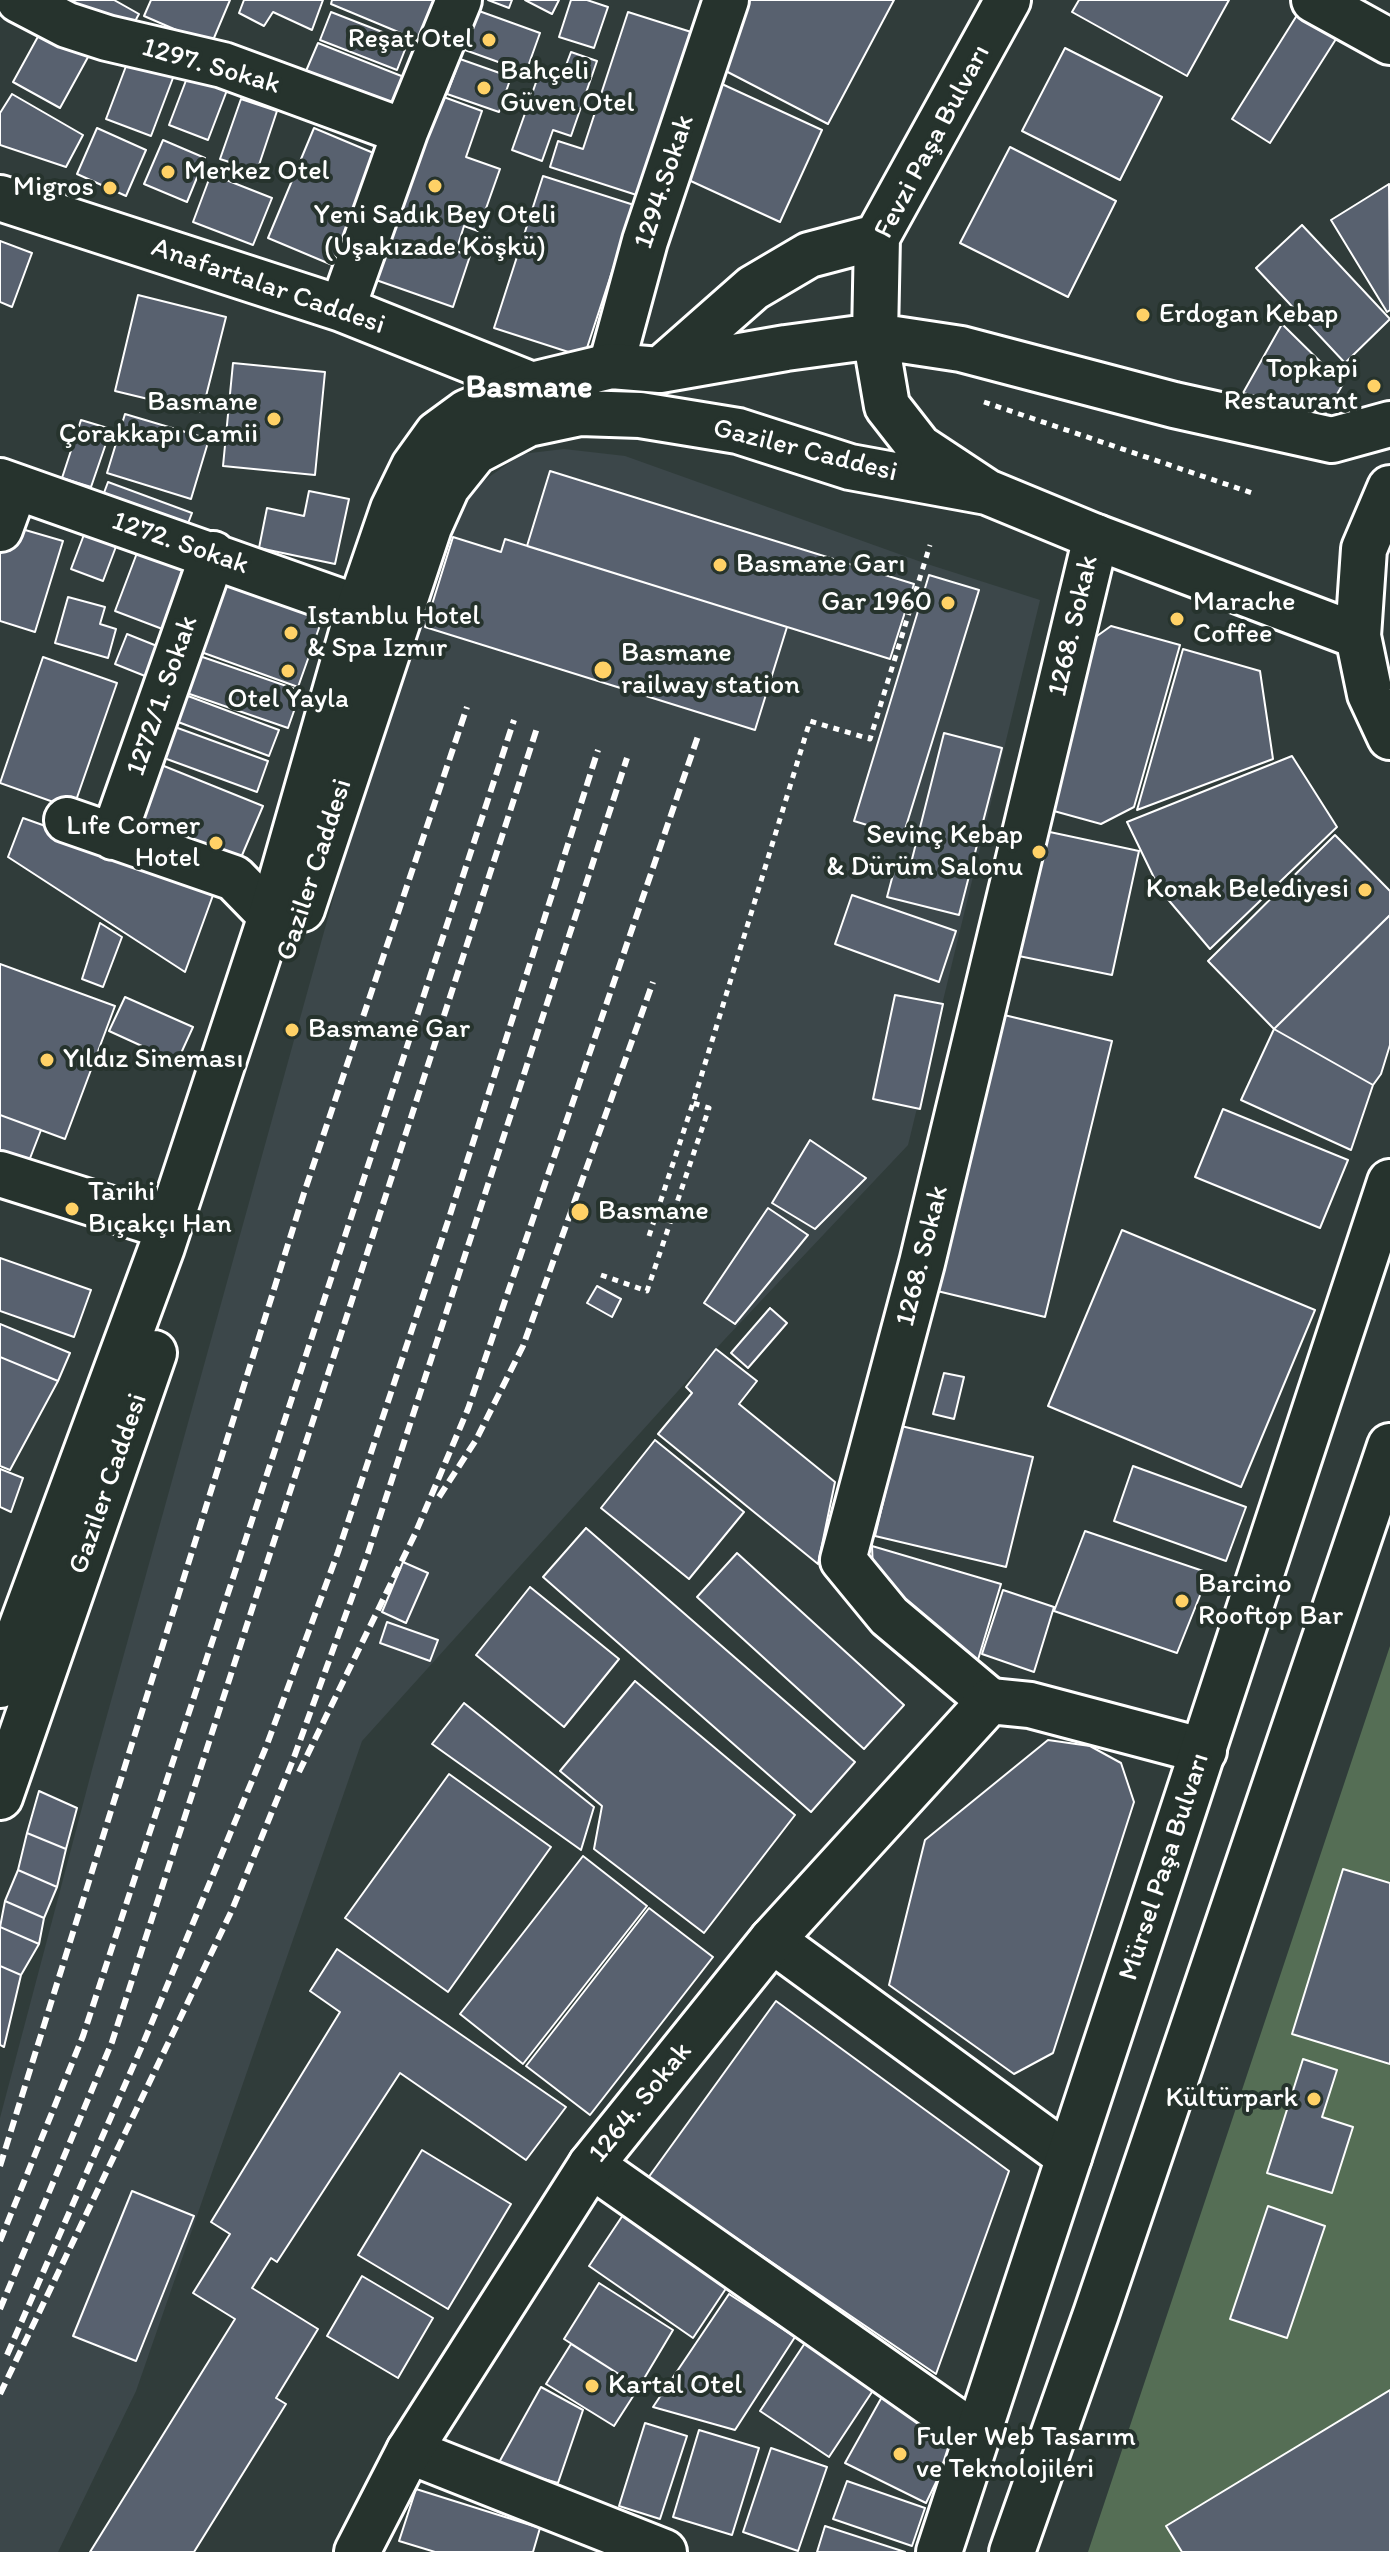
<!DOCTYPE html>
<meta charset="utf-8">
<style>
body{margin:0}
canvas{display:block;background:#303c3a}
</style>
<canvas width="1390" height="2552"></canvas>
<script>
const context = document.querySelector('canvas').getContext('2d');
context.lineJoin = 'round';
function paint(path, color) {
  context.fillStyle = color;
  context.fill(path, 'evenodd');
}
function poly(rows) {
  const path = new Path2D();
  for (const r of rows) {
    path.moveTo(r[0], r[1]);
    for (let i = 2; i < r.length; i += 2) path.lineTo(r[i], r[i + 1]);
  }
  return path;
}
function trace(path, color, width, dash) {
  context.strokeStyle = color;
  context.lineWidth = width;
  context.lineCap = dash ? 'butt' : 'round';
  context.setLineDash(dash || []);
  context.stroke(path);
}
function label(font, color, halo, rows, align = 'center') {
  context.font = font + ' Itim,sans-serif';
  context.lineWidth = 8;
  context.setLineDash([]);
  context.textBaseline = 'middle';
  context.strokeStyle = halo;
  context.fillStyle = color;
  for (const [text, x, y, turn = 0] of rows) {
    context.save();
    context.translate(x, y);
    context.rotate((+turn || 0) * Math.PI / 180);
    context.textAlign = isNaN(turn) ? turn : align;
    if (halo) context.strokeText(text, 0, 0);
    context.fillText(text, 0, 0);
    context.restore();
  }
}
paint(poly([
 [564,449,625,456,924,563,1040,600,908,1145,724,1340,362,1741,136,2391,58,2552,0,2552,0,2118,93,1766,368,773,453,517,479,484,522,454]
]), '#3c474a');
paint(poly([
 [1390,1646,1390,2552,1088,2552]
]), '#556e55');
const building = poly([
 [71,0,114,0,139,14,127,36,69,4,71,0],
 [151,0,230,0,211,45,144,16,151,0],
 [244,0,323,0,312,30,273,12,264,26,239,13,244,0],
 [332,0,445,0,427,44,331,4,332,0],
 [488,0,512,0,509,8,488,0],
 [525,0,559,0,552,14,525,0],
 [571,0,587,0,608,7,594,48,559,37,571,0],
 [740,0,894,0,828,124,718,67,740,0],
 [1079,0,1229,0,1187,76,1072,12,1079,0],
 [1304,4,1343,28,1270,143,1232,119,1304,4],
 [479,11,540,33,526,72,465,50,479,11],
 [331,12,408,42,397,70,320,40,331,12],
 [628,12,707,37,652,200,550,167,558,141,583,149,628,12],
 [46,22,93,48,60,108,13,82,46,22],
 [318,43,409,79,395,115,303,78,318,43],
 [1065,48,1162,97,1120,180,1022,131,1065,48],
 [571,52,597,61,571,136,553,130,542,161,512,150,539,74,560,81,571,52],
 [131,53,176,70,151,136,106,119,131,53],
 [460,59,511,77,499,112,447,94,460,59],
 [190,70,229,85,208,140,169,125,190,70],
 [711,79,822,130,780,222,669,171,711,79],
 [12,94,83,135,66,167,0,145,0,113,12,94],
 [441,96,482,111,466,157,500,169,478,231,464,226,456,251,470,256,453,307,376,280,441,96],
 [241,99,277,111,257,171,220,159,241,99],
 [97,128,146,150,126,196,77,174,97,128],
 [314,128,383,157,337,267,268,238,314,128],
 [163,140,205,158,187,202,144,184,163,140],
 [1010,147,1116,201,1068,297,960,243,1010,147],
 [211,174,272,198,253,245,193,222,211,174],
 [543,176,634,205,584,357,494,328,543,176],
 [1389,184,1390,310,1387,312,1331,220,1389,184],
 [1302,225,1390,319,1345,363,1256,268,1302,225],
 [0,241,32,253,12,307,0,302,0,241],
 [138,295,226,317,202,412,115,391,138,295],
 [1282,324,1343,384,1326,413,1243,393,1282,324],
 [233,363,325,372,315,475,223,466,233,363],
 [125,414,209,439,191,499,107,473,125,414],
 [81,420,111,429,91,487,62,478,81,420],
 [550,471,914,584,890,659,527,546,550,471],
 [108,482,192,513,182,539,98,509,108,482],
 [309,491,349,499,335,564,259,548,267,508,304,516,309,491],
 [88,524,120,536,103,581,71,569,88,524],
 [8,525,63,541,35,632,0,621,0,549,8,525],
 [453,537,501,552,505,539,787,627,755,730,425,627,453,537],
 [140,545,190,565,165,630,115,611,140,545],
 [216,575,324,614,298,687,190,648,216,575],
 [929,575,979,590,903,836,854,821,929,575],
 [68,597,105,607,100,624,116,629,108,658,55,643,68,597],
 [1111,626,1180,645,1134,807,1101,824,1043,808,1090,641,1111,626],
 [127,634,162,648,150,678,115,664,127,634],
 [1183,649,1260,671,1273,759,1137,810,1183,649],
 [191,653,301,691,288,728,178,690,191,653],
 [43,657,117,683,73,809,0,783,43,657],
 [172,690,279,730,269,756,162,716,172,690],
 [164,723,268,761,257,792,153,754,164,723],
 [944,733,1002,748,959,915,887,897,895,867,909,871,944,733],
 [1292,756,1337,827,1210,949,1160,890,1127,822,1292,756],
 [154,762,263,806,237,867,129,824,154,762],
 [23,818,216,887,185,972,8,857,23,818],
 [1031,828,1139,851,1112,975,1004,953,1031,828],
 [1335,835,1390,891,1390,915,1274,1029,1208,961,1335,835],
 [852,895,956,931,939,982,835,944,852,895],
 [1390,915,1390,1045,1381,1074,1373,1085,1274,1029,1390,915],
 [100,923,122,937,103,987,82,979,100,923],
 [0,964,115,1006,65,1139,0,1115,0,964],
 [895,995,943,1004,920,1109,873,1099,895,995],
 [125,997,193,1027,177,1062,109,1031,125,997],
 [1000,1014,1112,1041,1045,1317,933,1290,1000,1014],
 [1274,1029,1373,1085,1351,1150,1241,1100,1274,1029],
 [1223,1109,1348,1160,1320,1228,1195,1177,1223,1109],
 [0,1115,41,1130,27,1166,0,1156,0,1115],
 [810,1140,866,1178,815,1229,772,1203,810,1140],
 [768,1208,808,1235,735,1324,704,1303,768,1208],
 [1122,1230,1315,1310,1241,1487,1048,1406,1122,1230],
 [0,1258,91,1290,74,1337,0,1311,0,1258],
 [597,1286,621,1299,612,1317,587,1303,597,1286],
 [770,1308,787,1323,748,1368,731,1353,770,1308],
 [0,1324,70,1353,58,1381,0,1357,0,1324],
 [716,1349,757,1381,739,1404,835,1482,818,1564,658,1434,692,1393,686,1387,716,1349],
 [0,1357,58,1381,10,1470,0,1466,0,1357],
 [944,1373,964,1377,954,1419,933,1414,944,1373],
 [901,1426,1033,1457,1006,1567,875,1536,901,1426],
 [655,1440,744,1512,689,1579,601,1508,655,1440],
 [1133,1466,1246,1507,1226,1561,1114,1521,1133,1466],
 [0,1469,23,1478,11,1512,0,1507,0,1469],
 [586,1528,855,1762,811,1812,543,1577,586,1528],
 [1085,1531,1209,1573,1177,1653,1054,1611,1085,1531],
 [872,1546,1001,1584,977,1663,925,1626,873,1571,872,1546],
 [737,1553,904,1705,864,1749,697,1597,737,1553],
 [403,1562,428,1573,406,1623,382,1612,403,1562],
 [530,1587,619,1659,564,1727,476,1655,530,1587],
 [1003,1590,1054,1607,1034,1672,982,1654,1003,1590],
 [387,1622,438,1640,430,1661,380,1643,387,1622],
 [635,1681,795,1815,704,1933,594,1849,602,1806,560,1771,635,1681],
 [464,1703,594,1807,581,1850,432,1744,464,1703],
 [1048,1740,1090,1746,1121,1763,1134,1802,1053,2053,1014,2074,889,1985,925,1840,1048,1740],
 [449,1774,551,1847,448,1992,345,1918,449,1774],
 [39,1791,77,1808,66,1849,27,1833,39,1791],
 [27,1833,66,1849,57,1887,18,1870,27,1833],
 [583,1856,647,1906,523,2064,460,2014,583,1856],
 [1343,1869,1390,1883,1390,2064,1292,2034,1343,1869],
 [18,1870,57,1887,44,1918,5,1901,18,1870],
 [5,1901,44,1918,39,1944,0,1927,5,1901],
 [649,1908,713,1957,590,2115,526,2066,649,1908],
 [0,1927,39,1944,21,1975,0,1966,0,1927],
 [337,1949,566,2107,526,2160,400,2073,277,2262,271,2258,252,2288,318,2329,276,2398,286,2404,194,2552,90,2552,235,2319,193,2293,230,2234,211,2222,340,2012,310,1991,337,1949],
 [0,1966,21,1975,4,2047,0,2045,0,1966],
 [776,2001,1009,2171,936,2374,648,2178,776,2001],
 [1303,2059,1337,2070,1322,2117,1353,2127,1332,2193,1267,2173,1303,2059],
 [422,2150,511,2204,448,2309,358,2255,422,2150],
 [132,2191,194,2216,136,2361,73,2336,132,2191],
 [1268,2206,1325,2226,1287,2338,1230,2319,1268,2206],
 [623,2215,727,2287,693,2338,589,2266,623,2215],
 [362,2276,433,2318,398,2378,327,2336,362,2276],
 [599,2283,673,2330,639,2387,564,2339,599,2283],
 [729,2294,795,2337,735,2430,653,2407,729,2294],
 [805,2343,874,2389,829,2457,760,2411,805,2343],
 [571,2344,639,2387,614,2426,546,2384,571,2344],
 [541,2387,583,2410,558,2483,497,2466,541,2387],
 [1390,2390,1390,2552,1182,2552,1166,2526,1390,2390],
 [883,2395,954,2445,926,2503,845,2463,883,2395],
 [645,2423,687,2436,660,2519,619,2506,645,2423],
 [699,2430,759,2448,732,2535,673,2517,699,2430],
 [771,2448,827,2467,798,2551,743,2532,771,2448],
 [847,2481,925,2508,912,2546,833,2519,847,2481],
 [416,2489,540,2528,533,2552,435,2552,399,2541,416,2489],
 [825,2526,905,2552,817,2552,825,2526]
]);
paint(building, '#58616f');
trace(building, '#fff', 2);
const street = poly([
 [19,0,67,25,107,38,223,65,405,132],
 [1314,0,1390,42],
 [0,198,342,309,532,385],
 [342,309,405,132,459,0],
 [611,366,645,241,726,0],
 [0,481,359,608],
 [0,529,15,488],
 [67,820,234,878,271,916],
 [113,837,213,554],
 [0,1174,168,1227],
 [990,1701,889,1616,843,1560,922,1263,1096,537],
 [772,1940,1069,2157],
 [591,2165,977,2436],
 [409,2451,664,2552]
]);
const secondary = poly([
 [357,2552,409,2451,591,2165,772,1940,990,1701,1030,1705,1204,1751]
]);
const primary = poly([
 [1008,0,877,237,875,336,887,406,919,447,987,492,1096,537,1358,636],
 [660,370,753,288,809,255,877,237],
 [1390,488,1364,549,1358,636,1370,694,1390,737],
 [302,909,429,527,447,487,475,452,528,424,580,413,640,415,738,431,850,467,987,492],
 [0,1685,162,1247,271,916,359,608,393,509,414,466,437,434,467,412,532,385,611,366,660,370,786,348,875,336,961,349,1174,405,1332,440,1390,424],
 [0,1797,154,1353],
 [939,2552,1390,1182],
 [1012,2552,1096,2314,1390,1446]
]);
trace(street, '#fff', 50);
trace(secondary, '#fff', 50);
trace(primary, '#fff', 50);
trace(poly([
 [984,402,1252,493],
 [649,1236,693,1103,810,721,870,739,930,545],
 [601,1275,647,1291,709,1108,693,1103]
]), '#fff', 5, [6, 6]);
trace(street, '#26332d', 44);
trace(secondary, '#26332d', 44);
trace(primary, '#26332d', 44);
trace(poly([
 [439,1497,476,1440,523,1346,653,982],
 [299,1772,415,1534,468,1409,698,736],
 [0,2166,305,1190,467,707],
 [0,2241,83,2036,514,720],
 [0,2309,112,2042,537,728],
 [7,2355,145,2039,266,1747,338,1552,449,1218,598,750],
 [0,2394,232,1910,293,1760,367,1556,627,758]
]), '#fff', 6, [12, 6]);
for (const [x, y, r, color] of [
 [489,40,8,"#ffd166"],
 [484,88,8,"#ffd166"],
 [168,172,8,"#ffd166"],
 [435,186,8,"#ffd166"],
 [110,188,8,"#ffd166"],
 [1143,315,8,"#ffd166"],
 [1374,386,8,"#ffd166"],
 [274,419,8,"#ffd166"],
 [720,565,8,"#ffd166"],
 [948,603,8,"#ffd166"],
 [1177,619,8,"#ffd166"],
 [291,633,8,"#ffd166"],
 [603,670,10,"#ffd166"],
 [288,671,8,"#ffd166"],
 [216,843,8,"#ffd166"],
 [1039,852,8,"#ffd166"],
 [1365,890,8,"#ffd166"],
 [292,1030,8,"#ffd166"],
 [47,1060,8,"#ffd166"],
 [72,1209,8,"#ffd166"],
 [580,1212,10,"#ffd166"],
 [1182,1601,8,"#ffd166"],
 [1314,2099,8,"#ffd166"],
 [592,2386,8,"#ffd166"],
 [900,2454,8,"#ffd166"]
]) {
  const dot = new Path2D();
  dot.arc(x, y, r, 0, 2 * Math.PI);
  context.fillStyle = color;
  context.fill(dot);
  trace(dot, '#26332d', 3);
}
label('28px', '#fff', '#26332d', [
 ["Reşat Otel",473,40,"right"],
 ["Bahçeli",500,72],
 ["Güven Otel",500,104],
 ["Merkez Otel",184,172],
 ["Migros",94,188,"right"],
 ["Yeni Sadık Bey Oteli",435,216,"center"],
 ["(Uşakızade Köşkü)",435,248,"center"],
 ["Erdogan Kebap",1159,315],
 ["Topkapi",1358,370,"right"],
 ["Restaurant",1358,402,"right"],
 ["Basmane",258,403,"right"],
 ["Çorakkapı Camii",258,435,"right"],
 ["Basmane Garı",736,565],
 ["Gar 1960",932,603,"right"],
 ["Marache",1193,603],
 ["Coffee",1193,635],
 ["Istanblu Hotel",307,617],
 ["& Spa Izmır",307,649],
 ["Basmane",621,654],
 ["railway station",621,686],
 ["Otel Yayla",288,700,"center"],
 ["Lıfe Corner",200,827,"right"],
 ["Hotel",200,859,"right"],
 ["Sevinç Kebap",1023,836,"right"],
 ["& Dürüm Salonu",1023,868,"right"],
 ["Konak Belediyesi",1349,890,"right"],
 ["Basmane Gar",308,1030],
 ["Yıldız Sineması",63,1060],
 ["Tarihi",88,1193],
 ["Bıçakçı Han",88,1225],
 ["Basmane",598,1212],
 ["Barcino",1198,1585],
 ["Rooftop Bar",1198,1617],
 ["Kültürpark",1298,2099,"right"],
 ["Kartal Otel",608,2386],
 ["Fuler Web Tasarım",916,2438],
 ["ve Teknolojileri",916,2470]
], 'left');
label('28px', '#fff', '#26332d', [
 ["1297. Sokak",211,67,16],
 ["Fevzi Paşa Bulvarı",933,142,-62],
 ["1294.Sokak",665,182,-72],
 ["Anafartalar Caddesi",268,287,19],
 ["Gaziler Caddesi",805,451,14],
 ["1272. Sokak",180,544,19],
 ["1268. Sokak",1074,626,-77],
 ["1272/1. Sokak",163,696,-71],
 ["Gaziler Caddesi",315,870,-72],
 ["1268. Sokak",923,1256,-76],
 ["Gaziler Caddesi",109,1484,-71],
 ["Mürsel Paşa Bulvarı",1165,1867,-72],
 ["1264. Sokak",641,2103,-51]
]);
label('bold 32px', '#fff', '#26332d', [
 ["Basmane",529,389]
]);
</script>
